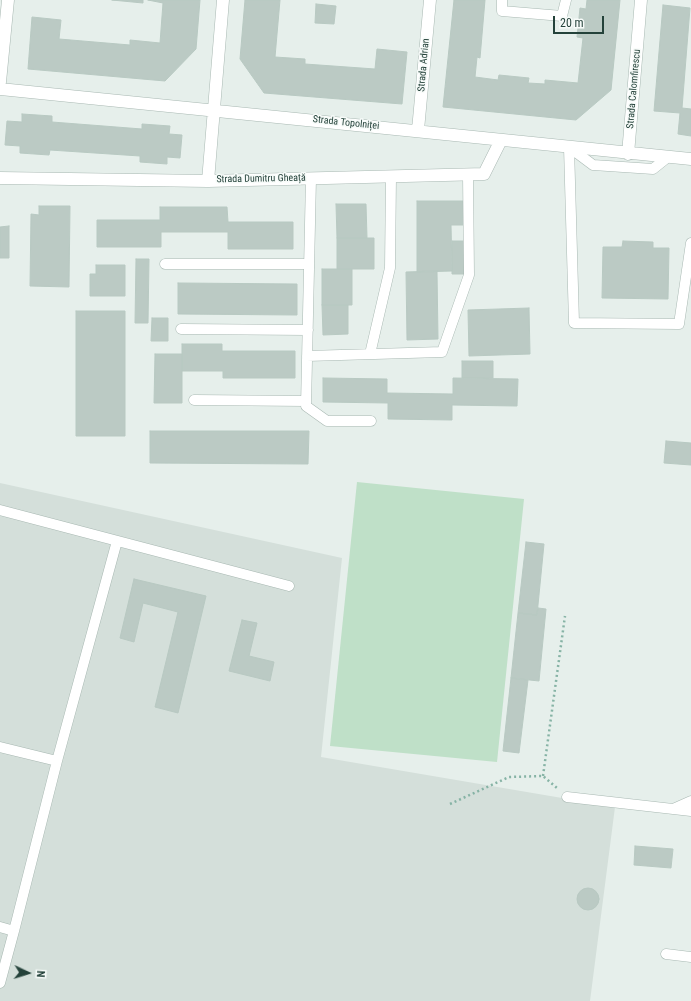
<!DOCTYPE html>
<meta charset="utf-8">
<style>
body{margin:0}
#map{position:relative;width:691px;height:1001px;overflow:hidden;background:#e6efeb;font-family:"Roboto Condensed",sans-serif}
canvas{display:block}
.north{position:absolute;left:8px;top:953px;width:40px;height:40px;-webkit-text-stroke:3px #f7fbf9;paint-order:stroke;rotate:94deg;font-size:11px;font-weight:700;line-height:16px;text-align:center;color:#24423a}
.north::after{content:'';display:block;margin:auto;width:14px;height:18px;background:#24423a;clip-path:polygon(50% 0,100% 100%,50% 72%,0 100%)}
.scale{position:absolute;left:553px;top:16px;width:51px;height:18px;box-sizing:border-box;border:2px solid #24423a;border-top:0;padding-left:5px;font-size:12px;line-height:14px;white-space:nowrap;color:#24423a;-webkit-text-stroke:3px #f7fbf9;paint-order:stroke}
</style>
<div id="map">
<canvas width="691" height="1001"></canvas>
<div class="north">N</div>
<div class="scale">20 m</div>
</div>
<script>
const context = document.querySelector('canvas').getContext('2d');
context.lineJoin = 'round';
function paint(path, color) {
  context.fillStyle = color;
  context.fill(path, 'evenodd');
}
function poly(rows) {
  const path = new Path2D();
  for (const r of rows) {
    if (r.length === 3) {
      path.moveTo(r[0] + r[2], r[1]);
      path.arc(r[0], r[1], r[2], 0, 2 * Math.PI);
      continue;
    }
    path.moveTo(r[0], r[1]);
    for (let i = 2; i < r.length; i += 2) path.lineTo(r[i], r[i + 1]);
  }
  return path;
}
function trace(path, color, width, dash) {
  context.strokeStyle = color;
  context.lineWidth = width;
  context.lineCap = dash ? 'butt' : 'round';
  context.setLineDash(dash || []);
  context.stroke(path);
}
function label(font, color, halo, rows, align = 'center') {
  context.font = font + ' "Roboto Condensed",sans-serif';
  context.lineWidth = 3;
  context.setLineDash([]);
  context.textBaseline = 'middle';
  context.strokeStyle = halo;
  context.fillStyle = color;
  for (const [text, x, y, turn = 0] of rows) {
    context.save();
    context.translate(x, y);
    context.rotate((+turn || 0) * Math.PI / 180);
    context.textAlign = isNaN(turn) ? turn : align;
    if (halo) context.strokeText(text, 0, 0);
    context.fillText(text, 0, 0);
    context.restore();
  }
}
paint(poly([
 [0,483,342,558,321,757,615,807,590,1001,0,1001]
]), '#d4dfda');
paint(poly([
 [357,482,524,499,497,762,330,746]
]), '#bfe0c8');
const building = poly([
 [112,0,143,0,143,3,112,0],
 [148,0,200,0,196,49,165,81,28,69,32,17,61,20,59,39,130,45,130,40,160,43,163,3,148,0],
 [245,0,280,0,275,57,305,59,305,64,375,69,377,49,407,52,402,104,264,93,240,59,245,0],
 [454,0,485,0,480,58,477,57,475,77,498,80,499,75,529,78,528,83,545,84,545,80,578,83,583,38,577,37,580,8,586,9,587,0,620,0,611,90,576,120,443,107,454,0],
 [316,4,336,6,334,24,315,23,316,4],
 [663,5,690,8,682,108,691,109,691,136,678,134,680,113,654,111,663,5],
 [22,114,52,116,52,122,142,129,142,124,170,126,169,134,182,135,180,158,167,157,167,164,140,162,140,156,50,150,49,155,20,153,20,146,5,145,7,121,22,122,22,114],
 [417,201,464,201,464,225,451,225,452,271,417,272,417,201],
 [336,204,366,204,367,238,337,238,336,204],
 [39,206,70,206,69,287,30,286,31,214,39,215,39,206],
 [160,207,227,207,228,222,293,222,293,249,228,249,228,232,161,232,161,247,97,247,97,220,160,220,160,207],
 [9,226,9,258,0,258,0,227,9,226],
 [337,238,374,238,374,269,337,269,337,238],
 [452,241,466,241,466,274,452,274,452,241],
 [623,241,653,242,653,248,669,248,668,299,602,298,603,247,622,247,623,241],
 [136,259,149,259,148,323,135,323,136,259],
 [96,265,125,265,125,296,90,296,90,274,96,274,96,265],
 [322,269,352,269,352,305,322,305,322,269],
 [437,271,438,339,407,340,406,272,437,271],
 [178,283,297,284,297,315,178,314,178,283],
 [322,305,348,305,348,334,323,335,322,305],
 [529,308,530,354,469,356,468,310,529,308],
 [76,311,125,311,125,436,76,436,76,311],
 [152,318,168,318,168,341,151,341,152,318],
 [182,344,222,344,222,351,295,351,295,378,223,378,223,371,182,371,182,344],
 [155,354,182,354,182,403,154,403,155,354],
 [462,361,493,361,493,378,462,378,462,361],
 [323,378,387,379,387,393,453,394,453,378,518,379,517,406,452,405,452,420,388,419,388,403,323,402,323,378],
 [150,431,309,431,308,464,150,463,150,431],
 [666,441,691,443,691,465,664,463,666,441],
 [526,542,544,544,537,615,518,613,526,542],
 [134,579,206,596,178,713,155,707,178,612,143,603,134,642,120,638,134,579],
 [538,608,546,609,539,681,511,678,518,613,537,615,538,608],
 [242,620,257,623,249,656,274,662,270,681,229,671,242,620],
 [511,678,528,680,519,753,503,751,511,678],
 [635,846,673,849,671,868,634,865,635,846],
 [588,899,11]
]);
paint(building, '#bbcac4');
trace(building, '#b8c9c2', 1);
const lane = poly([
 [502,0,502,11,562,16,566,0],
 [569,147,574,323,679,324,691,243],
 [569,147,593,165,653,169,668,157],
 [311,178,306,406,327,421,371,421],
 [165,264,309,264],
 [181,329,308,330],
 [370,354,390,268,391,176],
 [307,356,442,352,469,275,468,174],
 [194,400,306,401],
 [0,510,289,586],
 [0,747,57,761],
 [567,797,691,811],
 [673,809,691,801],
 [0,927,14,931,57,761,117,541],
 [666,954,691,957],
 [0,983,14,931]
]);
const street = poly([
 [0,82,8,0],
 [0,89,691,159],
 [418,130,430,0],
 [628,154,641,0],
 [0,178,208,181,484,174,501,140],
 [208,181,223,0]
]);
trace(lane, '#a8b8b2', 11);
trace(street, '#a8b8b2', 13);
trace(poly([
 [543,776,565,616],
 [450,804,509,777,543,776,557,788]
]), '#86b3a5', 2.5, [2, 3]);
trace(lane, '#fff', 10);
trace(street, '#fff', 12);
label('10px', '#24423a', '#f7fbf9', [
 ["Strada Adrian",424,65,-85],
 ["Strada Calomfirescu",634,89,-85],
 ["Strada Topolniței",346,123,6],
 ["Strada Dumitru Gheață",261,179,-1]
]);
</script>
